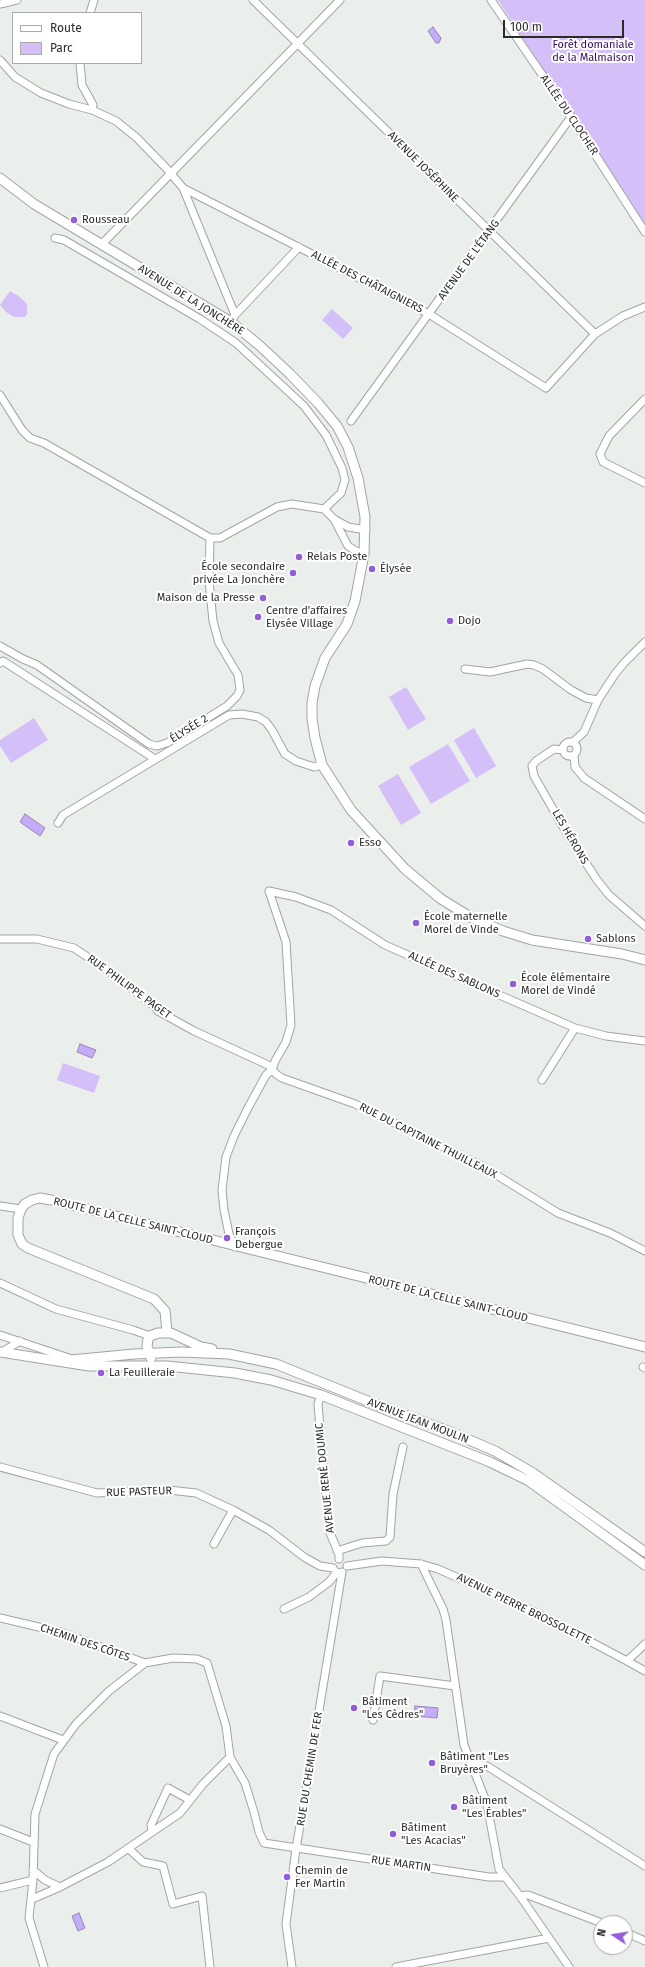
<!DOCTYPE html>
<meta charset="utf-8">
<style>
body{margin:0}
#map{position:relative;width:645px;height:1967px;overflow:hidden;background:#eaefeb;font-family:"Fira Sans",sans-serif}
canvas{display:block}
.legend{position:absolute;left:12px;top:12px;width:130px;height:52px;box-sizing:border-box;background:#fff;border:1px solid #aaabaa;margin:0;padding:5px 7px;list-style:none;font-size:12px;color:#2a2c2a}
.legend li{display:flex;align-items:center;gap:8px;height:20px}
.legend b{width:20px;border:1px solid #aaabaa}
.north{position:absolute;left:593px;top:1915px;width:40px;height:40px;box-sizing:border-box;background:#fff;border:1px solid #aaabaa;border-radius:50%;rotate:282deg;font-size:11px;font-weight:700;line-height:16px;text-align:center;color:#2a2c2a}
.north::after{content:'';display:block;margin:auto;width:14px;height:18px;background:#925ed7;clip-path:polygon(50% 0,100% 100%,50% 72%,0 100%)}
.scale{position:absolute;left:503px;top:20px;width:121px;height:18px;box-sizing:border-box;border:2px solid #2a2c2a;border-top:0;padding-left:5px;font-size:12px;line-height:14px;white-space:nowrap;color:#2a2c2a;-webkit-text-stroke:3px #fff;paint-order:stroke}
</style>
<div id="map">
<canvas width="645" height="1967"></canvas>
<ul class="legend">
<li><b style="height:5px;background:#fff"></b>Route</li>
<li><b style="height:11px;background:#d4bff9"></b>Parc</li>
</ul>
<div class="north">N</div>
<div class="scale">100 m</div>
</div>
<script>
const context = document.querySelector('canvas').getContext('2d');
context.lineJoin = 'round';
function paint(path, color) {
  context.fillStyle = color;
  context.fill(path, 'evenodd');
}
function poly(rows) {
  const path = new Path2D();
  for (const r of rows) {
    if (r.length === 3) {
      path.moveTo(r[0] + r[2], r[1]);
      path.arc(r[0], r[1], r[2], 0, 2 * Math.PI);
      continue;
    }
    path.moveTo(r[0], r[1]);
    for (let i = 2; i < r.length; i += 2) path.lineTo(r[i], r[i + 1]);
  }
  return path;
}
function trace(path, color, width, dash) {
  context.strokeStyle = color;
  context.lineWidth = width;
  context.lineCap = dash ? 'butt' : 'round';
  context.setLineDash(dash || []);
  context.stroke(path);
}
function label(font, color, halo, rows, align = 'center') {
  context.font = font + ' "Fira Sans",sans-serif';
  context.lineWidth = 4;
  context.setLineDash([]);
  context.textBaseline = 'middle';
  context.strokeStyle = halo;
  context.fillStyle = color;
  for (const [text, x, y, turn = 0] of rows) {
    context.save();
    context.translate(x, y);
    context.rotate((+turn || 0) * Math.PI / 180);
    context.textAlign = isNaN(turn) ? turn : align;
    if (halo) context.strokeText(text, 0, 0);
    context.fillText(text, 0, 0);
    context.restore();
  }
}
paint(poly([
 [498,0,645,0,645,226],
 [10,291,20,297,27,304,27,314,25,317,14,317,6,312,0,305],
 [332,309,353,328,343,339,322,320],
 [406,687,426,719,408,730,389,697],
 [34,718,48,740,11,763,0,746,0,740],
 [474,728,496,766,476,778,454,740],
 [448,744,470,781,431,804,409,767],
 [398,774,421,813,401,825,378,786],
 [63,1063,100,1076,94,1093,57,1080]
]), '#d4bff9');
const water = poly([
 [433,27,441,38,439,43,436,43,428,31,433,27],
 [25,814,45,828,40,836,20,822,25,814],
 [80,1044,96,1050,92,1058,77,1052,80,1044],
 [415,1706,438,1708,437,1718,414,1716,415,1706],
 [79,1913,85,1928,78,1931,72,1916,79,1913]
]);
paint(water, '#c6abf6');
trace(water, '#9785b9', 1);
const street = poly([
 [253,0,595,334],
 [491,0,571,117,645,232],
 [0,4,17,0],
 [90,13,94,0],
 [0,60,15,77,41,93,69,104,92,110,116,121,137,138,167,169,183,188,235,315,231,322],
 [80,63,82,85,93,105,92,110],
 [183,188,429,314,546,388,595,334,623,316,645,307],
 [55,238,64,240,200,319,236,343,304,406,326,435,342,468,345,480,341,493,324,509],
 [101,245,340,0],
 [235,315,299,247],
 [0,395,22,430,30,438,44,443,210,538,220,538,277,507,292,504,324,509,334,519],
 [645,399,609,436,600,454,603,462,645,483],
 [351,421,571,117],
 [364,554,356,551,348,546,334,519,348,527,366,530],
 [0,646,23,659,37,665,149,744,157,746,167,743,227,706,237,696,240,690,238,675,219,643,213,621,209,581,210,538],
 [0,663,3,661,155,759],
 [465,669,490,672,527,664,534,665,543,669,571,690,586,698,598,700],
 [570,749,7],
 [573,742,584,732,598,700,615,674,624,663,645,642],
 [563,750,554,749,536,761,532,766,534,776,569,837,597,880,609,895,645,926],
 [574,755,575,767,584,778,645,819],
 [58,823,63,815,229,715,242,714,258,717,266,722,272,730,285,754,296,761,314,767,322,765],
 [269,891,296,897,331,910,385,945,575,1028,606,1036,645,1041],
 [269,891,286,942,291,1025,286,1042,275,1061,272,1070],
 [0,939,37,939,74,948,110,972,155,1007,158,1011,194,1031,268,1065,276,1074,282,1078,355,1104,376,1114,482,1166,558,1213,610,1233,645,1251],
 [542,1080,575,1028],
 [0,1206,21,1209],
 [235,1247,229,1234,224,1210,222,1190,226,1157,234,1136,248,1108,266,1075,272,1070],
 [0,1283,56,1309,133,1330,150,1336],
 [0,1335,75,1360],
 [2,1352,20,1341],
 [643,1367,645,1368],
 [321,1395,318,1404,327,1510,330,1533,339,1554,339,1559],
 [0,1467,97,1493,169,1490,196,1493,233,1510,269,1530,304,1557,320,1566,333,1568],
 [214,1544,233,1510],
 [337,1551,362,1543,386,1541,390,1537,393,1494,403,1447],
 [421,1564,443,1609,446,1620,464,1745,487,1804,499,1869,520,1896,569,1967],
 [347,1566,382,1561,421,1564,438,1569,531,1610,627,1661,645,1644],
 [284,1609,309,1597,329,1582,337,1572],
 [0,1618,60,1632,145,1663],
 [627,1661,645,1671],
 [0,1716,63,1740],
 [373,1720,380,1676,455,1686],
 [472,1764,487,1766,645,1866],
 [0,1829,33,1842],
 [152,1832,151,1825,168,1788,190,1800],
 [129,1849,143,1862,163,1866,173,1904,202,1896,210,1967],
 [33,1870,45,1880,60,1887],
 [0,1888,33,1880],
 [520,1896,528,1895,602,1923],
 [32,1899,60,1887,108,1862,180,1813,203,1784,230,1757],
 [625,1932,645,1941],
 [44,1967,29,1918,33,1880,35,1814,54,1754,76,1724,109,1691,145,1663,173,1658,197,1659,207,1663,226,1726,230,1757,245,1783,254,1812,259,1832,264,1843,489,1877,505,1877],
 [292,1967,286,1924,296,1849,342,1572],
 [396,1967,549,1938]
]);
const secondary = poly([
 [0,178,34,204,231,322,259,345,290,374,318,403,337,426,348,447,358,478,365,517,364,554,355,601,347,624,325,658,315,686,312,703,312,719,315,738,322,765,351,810,405,869,441,899,472,918,503,931,532,940,622,954,645,960],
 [167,1332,165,1311,154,1299,28,1248,22,1244,18,1235,18,1218,21,1209,25,1204,32,1200,40,1198,51,1200,645,1347],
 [0,1352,89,1366,167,1366,235,1373,271,1380,321,1395,490,1462,529,1481,645,1565],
 [151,1358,147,1346,148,1339,150,1336,158,1333,171,1333,201,1347,212,1349],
 [71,1360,134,1354,182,1352,229,1354,276,1364,370,1402,453,1433,495,1451,533,1473,645,1552]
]);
trace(street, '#a1a6a2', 9);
trace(secondary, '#a1a6a2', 11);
trace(street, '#fff', 7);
trace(secondary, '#fff', 9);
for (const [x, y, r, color] of [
 [74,220,4,"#925ed7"],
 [299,557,4,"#925ed7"],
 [372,569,4,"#925ed7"],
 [293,573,4,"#925ed7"],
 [263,598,4,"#925ed7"],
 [258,617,4,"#925ed7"],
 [450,621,4,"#925ed7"],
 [351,843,4,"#925ed7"],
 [416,923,4,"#925ed7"],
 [588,939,4,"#925ed7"],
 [513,984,4,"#925ed7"],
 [227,1238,4,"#925ed7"],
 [101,1373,4,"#925ed7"],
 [354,1708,4,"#925ed7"],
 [432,1763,4,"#925ed7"],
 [454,1807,4,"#925ed7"],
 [393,1834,4,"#925ed7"],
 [287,1877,4,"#925ed7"]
]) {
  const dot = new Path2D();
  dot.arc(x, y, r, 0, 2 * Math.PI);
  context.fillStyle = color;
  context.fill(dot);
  trace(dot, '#fff', 1.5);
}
label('11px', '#370861', '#fff', [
 ["Forêt domaniale",593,45],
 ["de la Malmaison",593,58]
]);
label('11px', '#2a2c2a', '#fff', [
 ["ALLÉE DU CLOCHER",569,115,56],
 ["AVENUE JOSÉPHINE",423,167,45],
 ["AVENUE DE L'ÉTANG",469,260,-54],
 ["ALLÉE DES CHÂTAIGNIERS",367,282,27],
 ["AVENUE DE LA JONCHÈRE",191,300,32],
 ["ÉLYSÉE 2",189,729,-32],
 ["LES HÉRONS",570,837,60],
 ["ALLÉE DES SABLONS",454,975,24],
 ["RUE PHILIPPE PAGET",129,987,36],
 ["RUE DU CAPITAINE THUILLEAUX",428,1141,27],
 ["ROUTE DE LA CELLE SAINT-CLOUD",133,1221,14],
 ["ROUTE DE LA CELLE SAINT-CLOUD",448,1299,14],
 ["AVENUE JEAN MOULIN",418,1421,21],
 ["AVENUE RENÉ DOUMIC",325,1478,-96],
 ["RUE PASTEUR",139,1492,-2],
 ["AVENUE PIERRE BROSSOLETTE",524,1609,26],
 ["CHEMIN DES CÔTES",85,1643,19],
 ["RUE DU CHEMIN DE FER",310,1769,-81],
 ["RUE MARTIN",401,1864,8]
]);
label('11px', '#2a2c2a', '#fff', [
 ["Rousseau",82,220],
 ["Relais Poste",307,557],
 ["École secondaire",285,567,"right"],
 ["privée La Jonchère",285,580,"right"],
 ["Élysée",380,569],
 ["Maison de la Presse",255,598,"right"],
 ["Centre d'affaires",266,611],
 ["Elysée Village",266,624],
 ["Dojo",458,621],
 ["Esso",359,843],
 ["École maternelle",424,917],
 ["Morel de Vinde",424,930],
 ["Sablons",596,939],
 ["École élémentaire",521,978],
 ["Morel de Vindé",521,991],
 ["François",235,1232],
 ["Debergue",235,1245],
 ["La Feuilleraie",109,1373],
 ["Bâtiment",362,1702],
 ["\"Les Cèdres\"",362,1715],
 ["Bâtiment \"Les",440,1757],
 ["Bruyères\"",440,1770],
 ["Bâtiment",462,1801],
 ["\"Les Érables\"",462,1814],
 ["Bâtiment",401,1828],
 ["\"Les Acacias\"",401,1841],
 ["Chemin de",295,1871],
 ["Fer Martin",295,1884]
], 'left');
</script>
